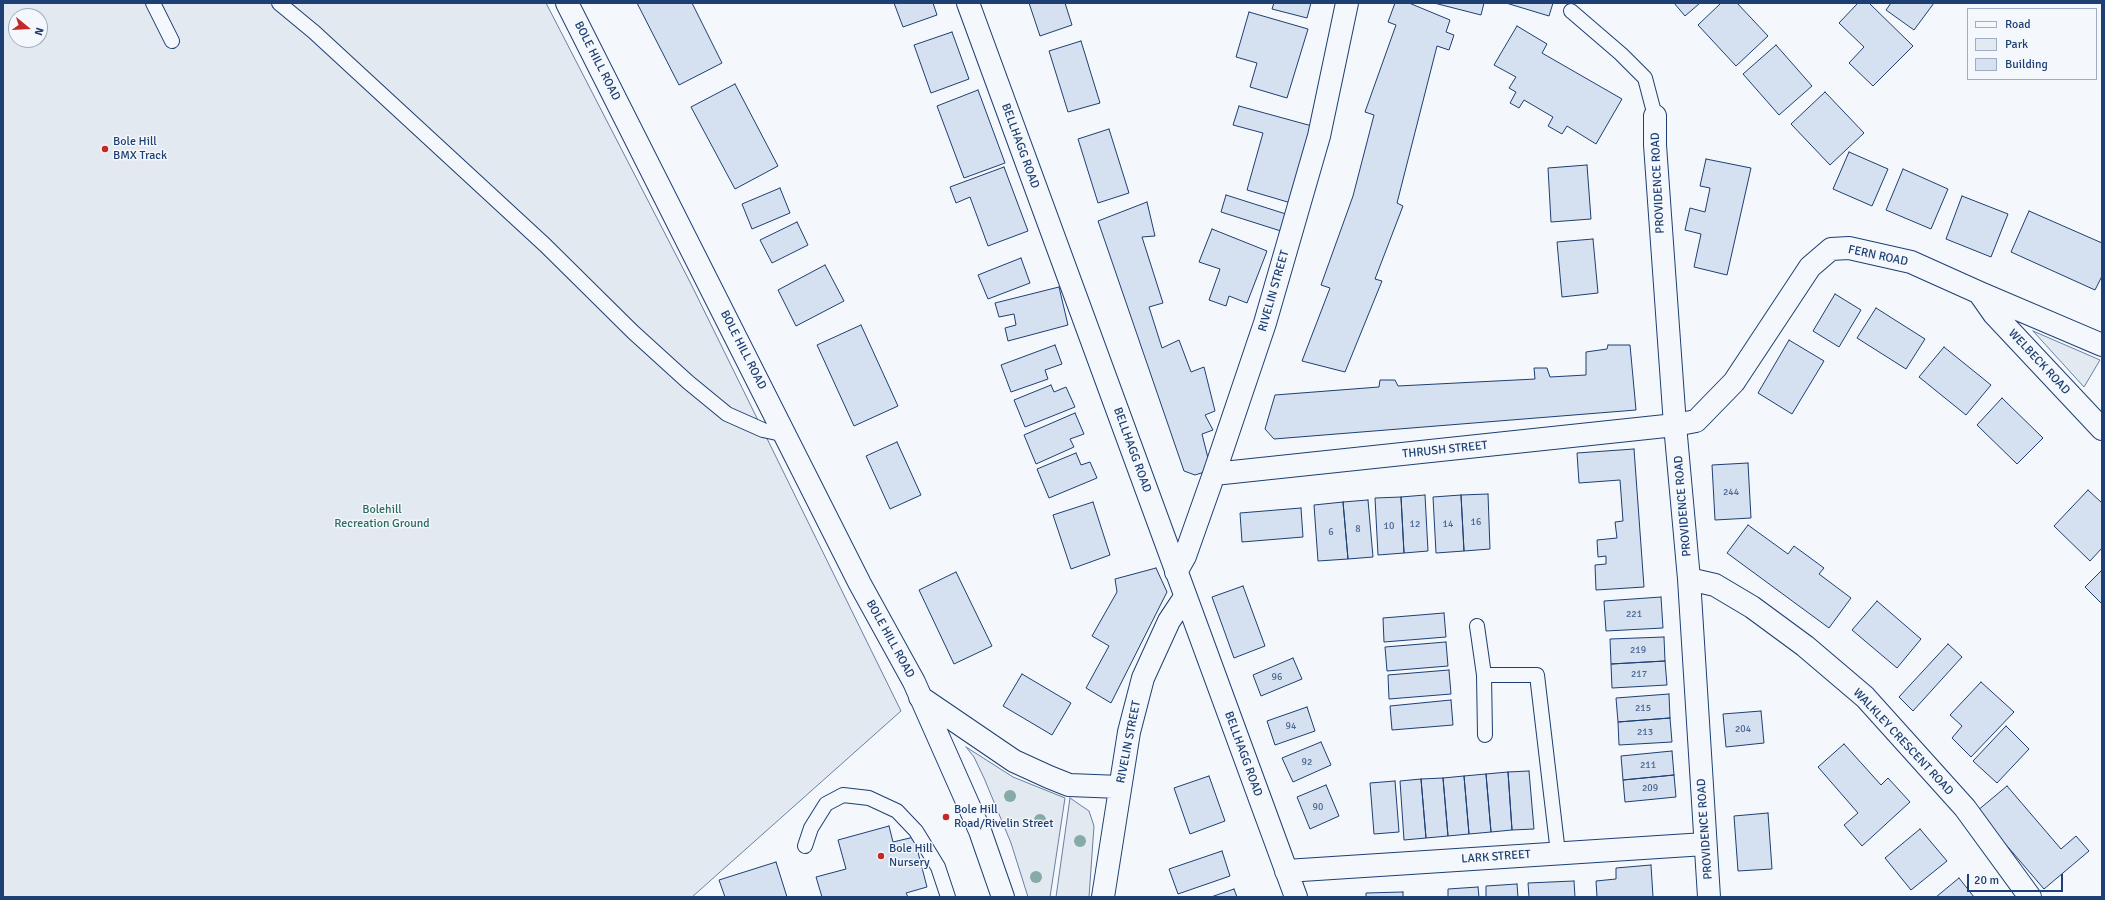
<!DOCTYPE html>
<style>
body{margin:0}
#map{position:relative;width:2105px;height:900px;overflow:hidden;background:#f4f7fb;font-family:Signika,sans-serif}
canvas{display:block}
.frame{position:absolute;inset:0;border:4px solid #1d3f73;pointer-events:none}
.legend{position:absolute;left:1967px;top:8px;width:130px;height:72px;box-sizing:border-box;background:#f4f7fb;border:1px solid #9eadc5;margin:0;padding:5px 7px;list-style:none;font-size:12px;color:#1d3f73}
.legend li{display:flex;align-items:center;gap:8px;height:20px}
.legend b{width:20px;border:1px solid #9eadc5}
.north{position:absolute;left:8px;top:8px;width:40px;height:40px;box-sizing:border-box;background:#f4f7fb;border:1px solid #9eadc5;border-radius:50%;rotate:108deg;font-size:11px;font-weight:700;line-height:16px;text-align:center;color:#1d3f73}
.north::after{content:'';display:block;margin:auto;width:14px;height:18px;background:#c62828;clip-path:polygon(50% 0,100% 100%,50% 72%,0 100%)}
.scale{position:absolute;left:1967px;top:874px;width:96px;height:18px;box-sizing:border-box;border:2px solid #1d3f73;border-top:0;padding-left:5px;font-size:12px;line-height:14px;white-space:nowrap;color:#1d3f73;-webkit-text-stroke:3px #f4f7fb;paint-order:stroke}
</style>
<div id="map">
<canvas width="2105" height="900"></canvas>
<div class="frame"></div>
<ul class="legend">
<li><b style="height:5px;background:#f4f7fb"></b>Road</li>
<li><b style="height:11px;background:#e3e9f0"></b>Park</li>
<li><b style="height:11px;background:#d5e0f0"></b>Building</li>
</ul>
<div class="north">N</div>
<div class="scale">20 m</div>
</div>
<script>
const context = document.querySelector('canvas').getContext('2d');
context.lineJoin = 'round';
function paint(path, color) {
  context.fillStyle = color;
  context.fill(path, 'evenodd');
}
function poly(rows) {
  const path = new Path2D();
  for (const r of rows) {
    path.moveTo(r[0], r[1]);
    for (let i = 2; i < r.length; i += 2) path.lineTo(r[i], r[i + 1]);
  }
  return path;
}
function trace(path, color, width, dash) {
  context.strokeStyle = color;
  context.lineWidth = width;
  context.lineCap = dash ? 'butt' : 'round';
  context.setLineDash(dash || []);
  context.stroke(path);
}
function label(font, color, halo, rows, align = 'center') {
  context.font = font + ' Signika,sans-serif';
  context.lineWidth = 3;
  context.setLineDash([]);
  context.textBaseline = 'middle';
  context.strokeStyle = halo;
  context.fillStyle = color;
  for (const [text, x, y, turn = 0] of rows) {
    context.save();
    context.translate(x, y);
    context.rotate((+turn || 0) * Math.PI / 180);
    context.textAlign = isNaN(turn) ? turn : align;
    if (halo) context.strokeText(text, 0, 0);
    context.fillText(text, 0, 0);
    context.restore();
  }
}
const green = poly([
 [3,3,546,3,691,284,901,711,692,897,3,897,3,3],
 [16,16,40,16,40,40,16,40,16,16],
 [2033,331,2100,360,2084,387,2033,331],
 [966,747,1013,777,1065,798,1050,897,1028,897,1011,843,984,778,974,757,966,747],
 [1070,798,1089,811,1094,826,1089,897,1056,897,1070,798]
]);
paint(green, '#e3e9f0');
trace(green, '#687fa3', 1);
const building = poly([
 [637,3,692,3,722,63,679,85,637,3],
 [894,3,933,3,937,15,903,27,894,3],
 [1029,3,1065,3,1072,25,1040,36,1029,3],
 [1274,3,1311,3,1307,18,1272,9,1274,3],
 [1395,3,1409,3,1450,20,1446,32,1454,35,1449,50,1437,46,1397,203,1403,206,1375,279,1382,281,1345,372,1302,361,1330,288,1321,285,1353,196,1374,115,1365,112,1396,25,1388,22,1395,3],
 [1434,3,1484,3,1481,15,1434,3],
 [1506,3,1553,3,1549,16,1506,3],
 [1674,3,1700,3,1685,16,1674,3],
 [1721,3,1737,3,1768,36,1736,66,1698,25,1721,3],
 [1858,3,1869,3,1913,46,1873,86,1849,63,1864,47,1839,23,1858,3],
 [1891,3,1934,3,1914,30,1886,10,1891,3],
 [1249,12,1308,29,1287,98,1250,87,1257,63,1236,57,1249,12],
 [1517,26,1547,44,1542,53,1622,99,1596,144,1567,126,1562,134,1548,126,1553,117,1524,100,1519,108,1510,103,1516,92,1509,88,1516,77,1494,65,1517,26],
 [952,32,969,79,931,93,914,45,952,32],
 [1081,41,1100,103,1068,112,1049,51,1081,41],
 [1776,45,1812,86,1779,115,1743,74,1776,45],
 [735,84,778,166,735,189,691,107,735,84],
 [978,90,1005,163,964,178,937,106,978,90],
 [1825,92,1864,133,1830,165,1791,124,1825,92],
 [1239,106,1312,126,1291,203,1247,190,1263,133,1233,125,1239,106],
 [1109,129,1129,193,1098,203,1078,139,1109,129],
 [1849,152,1888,169,1872,206,1833,189,1849,152],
 [1706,159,1751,168,1727,275,1694,267,1701,234,1685,230,1690,208,1705,212,1710,188,1700,186,1706,159],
 [1587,165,1591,219,1551,222,1548,168,1587,165],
 [1004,167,1028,231,988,246,970,197,956,203,950,187,1004,167],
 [1903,169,1948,189,1931,229,1886,210,1903,169],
 [780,188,790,213,752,229,742,204,780,188],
 [1226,195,1289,215,1284,232,1221,212,1226,195],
 [1962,196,2008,214,1991,257,1946,239,1962,196],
 [1147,202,1155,236,1142,237,1163,303,1149,307,1162,348,1179,340,1191,372,1204,367,1215,411,1205,415,1213,430,1202,434,1211,470,1195,475,1184,471,1098,221,1147,202],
 [2029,211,2102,243,2102,276,2095,290,2011,252,2029,211],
 [797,222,808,245,772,263,760,240,797,222],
 [1212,229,1267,251,1247,303,1229,296,1226,306,1209,300,1220,269,1199,262,1212,229],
 [1593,239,1598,293,1562,297,1557,242,1593,239],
 [1021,258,1030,283,988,299,978,275,1021,258],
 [825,265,844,301,796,326,778,290,825,265],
 [1059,287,1068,325,1008,341,1005,328,1016,325,1014,314,999,317,995,303,1059,287],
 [1835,294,1861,310,1839,347,1813,331,1835,294],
 [1876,308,1925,339,1906,369,1857,338,1876,308],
 [861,325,898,406,854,426,817,345,861,325],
 [1789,340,1824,361,1792,414,1758,393,1789,340],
 [1055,345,1062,364,1045,370,1048,379,1011,392,1001,365,1055,345],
 [1608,345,1630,345,1636,410,1274,439,1265,429,1275,395,1379,387,1380,380,1395,380,1398,386,1535,379,1534,368,1547,368,1550,377,1586,375,1586,352,1607,349,1608,345],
 [1944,347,1991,385,1966,415,1919,377,1944,347],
 [1051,385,1054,392,1066,387,1075,407,1025,427,1014,400,1051,385],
 [2002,398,2043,438,2017,464,1977,425,2002,398],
 [1075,413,1084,434,1070,439,1074,447,1036,464,1024,435,1075,413],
 [897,442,921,495,890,509,866,456,897,442],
 [1634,449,1644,587,1596,590,1595,565,1606,564,1606,556,1598,557,1597,540,1617,538,1615,522,1623,521,1620,480,1579,483,1577,453,1634,449],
 [1076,453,1081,465,1090,462,1097,478,1049,498,1037,469,1076,453],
 [1748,463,1751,518,1715,520,1712,465,1748,463],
 [2088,490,2102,503,2102,548,2090,561,2054,526,2088,490],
 [1488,494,1490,549,1464,551,1461,495,1488,494],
 [1425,495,1428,551,1404,553,1401,497,1425,495],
 [1461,495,1464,551,1436,553,1433,497,1461,495],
 [1401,497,1404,553,1378,555,1375,498,1401,497],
 [1368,500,1373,557,1348,559,1343,502,1368,500],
 [1093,502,1110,555,1071,569,1053,515,1093,502],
 [1343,502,1348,559,1318,561,1314,505,1343,502],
 [1301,508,1303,537,1242,542,1240,513,1301,508],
 [1748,525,1788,554,1794,546,1824,568,1819,574,1851,598,1829,628,1727,553,1748,525],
 [1156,568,1167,592,1111,703,1086,688,1109,646,1092,636,1117,592,1115,579,1156,568],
 [2102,570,2102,604,2085,587,2102,570],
 [956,572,992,646,954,664,919,590,956,572],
 [1243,586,1265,646,1234,658,1212,597,1243,586],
 [1661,597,1663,628,1606,631,1604,601,1661,597],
 [1877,601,1921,639,1897,668,1852,630,1877,601],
 [1444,613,1446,637,1384,642,1383,618,1444,613],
 [1664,637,1665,661,1611,664,1610,639,1664,637],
 [1446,642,1448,666,1387,671,1385,647,1446,642],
 [1948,644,1962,657,1913,711,1899,697,1948,644],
 [1293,658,1302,679,1261,696,1253,675,1293,658],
 [1665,661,1667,685,1612,688,1611,664,1665,661],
 [1449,670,1451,694,1389,699,1388,675,1449,670],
 [1022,674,1071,703,1052,735,1003,706,1022,674],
 [1981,682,2014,712,1971,757,1952,738,1962,726,1950,715,1981,682],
 [1669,694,1670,718,1618,722,1616,698,1669,694],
 [1451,700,1453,725,1392,730,1390,706,1451,700],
 [1307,707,1315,731,1275,745,1267,721,1307,707],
 [1761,711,1764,743,1726,747,1723,714,1761,711],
 [1670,718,1672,742,1619,745,1618,722,1670,718],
 [2006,726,2029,749,1997,783,1973,761,2006,726],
 [1321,742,1331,765,1293,782,1282,758,1321,742],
 [1844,744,1881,785,1888,778,1910,802,1862,846,1844,825,1858,813,1818,767,1844,744],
 [1672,751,1674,775,1623,780,1621,756,1672,751],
 [1529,771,1534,829,1512,830,1508,772,1529,771],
 [1508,772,1512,830,1491,832,1486,774,1508,772],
 [1486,774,1491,832,1469,834,1464,776,1486,774],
 [1674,775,1676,797,1625,802,1623,780,1674,775],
 [1209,776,1225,821,1190,834,1174,788,1209,776],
 [1464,776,1469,834,1448,836,1443,778,1464,776],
 [1443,778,1448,836,1426,838,1421,779,1443,778],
 [1421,779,1426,838,1404,840,1400,781,1421,779],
 [1395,781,1399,832,1374,834,1370,783,1395,781],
 [1326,785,1339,816,1310,829,1297,797,1326,785],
 [2007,786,2061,849,2076,836,2089,851,2044,889,1977,811,2007,786],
 [1768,813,1772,869,1738,871,1734,816,1768,813],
 [889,826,893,842,914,837,927,887,906,893,908,897,822,897,816,877,846,869,838,840,889,826],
 [1920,829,1947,861,1911,890,1885,858,1920,829],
 [1222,851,1230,876,1178,894,1169,869,1222,851],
 [776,862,787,897,725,897,719,880,776,862],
 [1651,865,1653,897,1597,897,1596,881,1616,879,1616,868,1651,865],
 [1959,878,1974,897,1936,897,1959,878],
 [1574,881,1575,897,1529,897,1528,883,1574,881],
 [1517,884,1518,897,1486,897,1486,886,1517,884],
 [1478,887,1479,897,1448,897,1448,889,1478,887],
 [1234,889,1237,897,1211,897,1234,889],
 [1403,892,1403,897,1366,897,1366,893,1403,892]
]);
paint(building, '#d5e0f0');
trace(building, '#1d3f73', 1);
const service = poly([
 [153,3,172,41],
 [279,3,314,32,545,245,633,332,688,382,727,414,763,430,786,435],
 [1571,11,1621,54,1645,78,1655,116],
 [1477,626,1484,675,1537,675,1558,853],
 [1484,675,1485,735],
 [805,846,811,828,826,804,843,795,869,798,897,811,916,831,938,867,948,897]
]);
const minor = poly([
 [567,3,860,584,914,682,980,831,1003,897],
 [968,3,1296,897],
 [1655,116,1655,145,1675,425,1689,579,1709,897],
 [1980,294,1994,314,2102,429],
 [1214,474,1675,425,1696,421,1734,382,1810,267,1831,249,1849,248,1911,262,1980,293,2102,345],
 [1176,572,1185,556,1214,474,1265,323,1319,136,1347,3],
 [1689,579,1715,585,1752,607,1805,646,1865,697,1965,808,2030,897],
 [920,697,1014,761,1049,777,1069,785,1120,787],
 [1286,871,1705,844],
 [1103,897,1129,732,1143,678,1169,621,1185,597]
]);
trace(service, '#1d3f73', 16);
trace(minor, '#1d3f73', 24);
trace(service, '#f4f7fb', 14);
trace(minor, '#f4f7fb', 22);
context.fillStyle = '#86aba6';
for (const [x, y] of [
 [1010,796],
 [1040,820],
 [1080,841],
 [1036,877]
]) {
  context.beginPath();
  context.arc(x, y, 6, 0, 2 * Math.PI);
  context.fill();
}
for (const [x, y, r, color] of [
 [105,149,4,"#c62828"],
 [946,817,4,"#c62828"],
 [881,856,4,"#c62828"]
]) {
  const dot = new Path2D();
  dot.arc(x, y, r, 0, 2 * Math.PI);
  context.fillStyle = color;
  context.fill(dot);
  trace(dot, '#f4f7fb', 1.5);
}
label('10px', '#4b6792', null, [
 ["244",1731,492],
 ["16",1476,522],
 ["12",1415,524],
 ["14",1448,524],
 ["10",1389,526],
 ["8",1358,529],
 ["6",1331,532],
 ["221",1634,614],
 ["219",1638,650],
 ["217",1639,674],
 ["96",1277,677],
 ["215",1643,708],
 ["94",1291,726],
 ["204",1743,729],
 ["213",1645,732],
 ["92",1307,762],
 ["211",1648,765],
 ["209",1650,788],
 ["90",1318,807]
]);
label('12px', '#1d3f73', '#f4f7fb', [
 ["BOLE HILL ROAD",597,61,63],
 ["BELLHAGG ROAD",1020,146,70],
 ["PROVIDENCE ROAD",1658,183,-93],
 ["FERN ROAD",1878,256,12],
 ["RIVELIN STREET",1274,291,-74],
 ["BOLE HILL ROAD",743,350,63],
 ["WELBECK ROAD",2039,362,47],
 ["BELLHAGG ROAD",1132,450,70],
 ["THRUSH STREET",1445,450,-6],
 ["PROVIDENCE ROAD",1683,506,-95],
 ["BOLE HILL ROAD",890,639,61],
 ["RIVELIN STREET",1129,742,-79],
 ["WALKLEY CRESCENT ROAD",1903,742,47],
 ["BELLHAGG ROAD",1243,754,70],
 ["PROVIDENCE ROAD",1705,829,-94],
 ["LARK STREET",1496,857,-4]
]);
label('12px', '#1d3f73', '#f4f7fb', [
 ["Bole Hill",113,142],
 ["BMX Track",113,156],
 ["Bole Hill",954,810],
 ["Road/Rivelin Street",954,824],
 ["Bole Hill",889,849],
 ["Nursery",889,863]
], 'left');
label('12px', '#2c6c60', '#f4f7fb', [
 ["Bolehill",382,510],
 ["Recreation Ground",382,524]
]);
</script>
